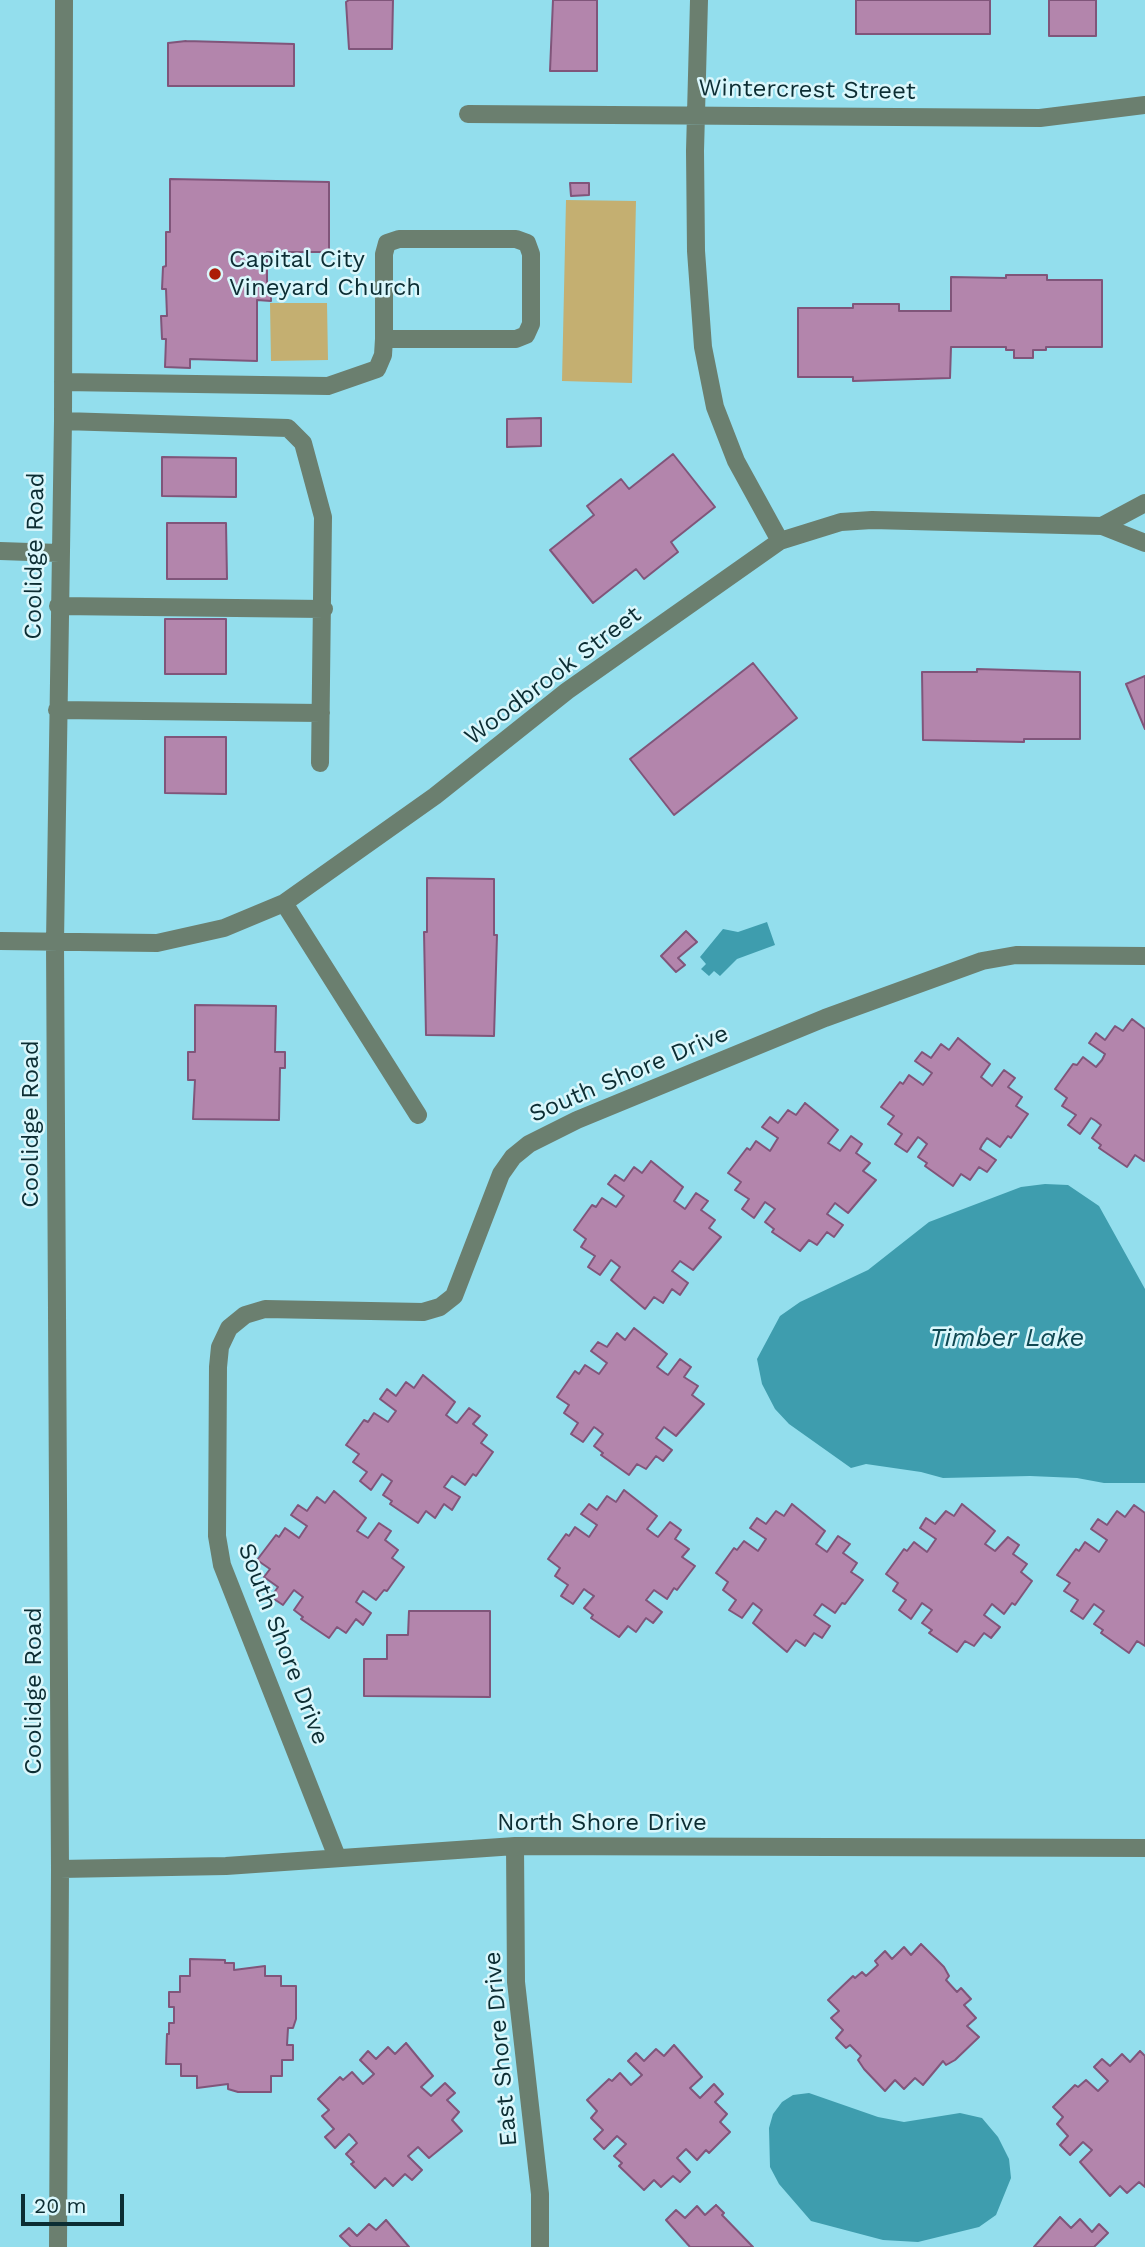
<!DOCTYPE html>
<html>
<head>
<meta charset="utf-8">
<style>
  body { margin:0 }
  #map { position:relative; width:1145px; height:2247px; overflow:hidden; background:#93deed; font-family:"Work Sans",sans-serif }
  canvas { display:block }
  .scale { position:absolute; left:21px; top:2194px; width:103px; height:32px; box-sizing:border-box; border:4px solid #0c2d33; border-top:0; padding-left:9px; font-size:21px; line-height:24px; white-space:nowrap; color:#0c2d33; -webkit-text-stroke:5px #daf7fc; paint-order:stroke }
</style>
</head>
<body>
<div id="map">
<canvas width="1145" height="2247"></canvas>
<div class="scale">20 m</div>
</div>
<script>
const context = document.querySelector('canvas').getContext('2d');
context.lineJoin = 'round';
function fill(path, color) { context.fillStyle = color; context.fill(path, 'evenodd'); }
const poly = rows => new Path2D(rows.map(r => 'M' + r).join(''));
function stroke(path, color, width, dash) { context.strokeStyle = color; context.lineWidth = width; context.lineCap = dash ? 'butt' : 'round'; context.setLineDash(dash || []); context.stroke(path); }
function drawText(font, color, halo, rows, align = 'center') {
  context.font = font + ' "Work Sans",sans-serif'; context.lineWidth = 5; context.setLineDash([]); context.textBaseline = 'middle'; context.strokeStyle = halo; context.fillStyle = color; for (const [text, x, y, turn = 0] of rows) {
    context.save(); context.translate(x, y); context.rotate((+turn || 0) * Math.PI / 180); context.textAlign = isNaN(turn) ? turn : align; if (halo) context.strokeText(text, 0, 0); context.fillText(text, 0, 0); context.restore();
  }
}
const green = poly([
  [566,200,636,201,632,383,562,381],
  [270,303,327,303,328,360,271,361]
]);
const water = poly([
  [767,922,775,945,737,959,720,976,714,971,709,976,701,969,706,964,700,957,723,929,738,932],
  [1045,1184,1068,1185,1099,1206,1145,1289,1145,1483,1104,1483,1077,1478,1030,1476,943,1478,921,1472,866,1464,851,1468,789,1424,775,1409,762,1384,757,1359,780,1316,800,1302,868,1270,929,1222,1021,1187],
  [809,2093,878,2117,904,2122,960,2113,982,2118,998,2137,1009,2159,1011,2178,996,2215,979,2227,918,2242,883,2240,811,2221,779,2184,770,2167,769,2128,773,2114,782,2102,793,2095]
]);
const building = poly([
  [349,0,393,0,392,49,349,49,346,2,349,0],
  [553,0,597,0,597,71,550,71,553,0],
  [856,0,990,0,990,34,856,34,856,0],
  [1049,0,1096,0,1096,36,1049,36,1049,0],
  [186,41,294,44,294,86,168,86,168,43,186,41],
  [170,179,329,182,329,252,267,252,267,287,271,287,271,301,257,300,257,361,190,359,190,368,165,367,166,339,162,339,161,316,167,316,166,289,162,289,163,267,166,266,166,232,170,232,170,179],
  [570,183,589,183,589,195,571,196,570,183],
  [1006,275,1047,275,1047,280,1102,280,1102,347,1046,347,1046,350,1033,350,1033,358,1014,358,1014,350,1006,350,1006,347,951,347,950,378,853,381,853,377,798,377,798,308,853,308,853,304,899,304,899,311,951,311,951,277,1006,278,1006,275],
  [541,418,541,446,507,447,507,419,541,418],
  [673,454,715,507,671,542,678,552,644,579,636,569,593,603,550,550,594,515,587,506,621,479,629,489,673,454],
  [162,457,236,458,236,497,162,496,162,457],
  [167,523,226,523,227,579,167,579,167,523],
  [165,619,226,619,226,674,165,674,165,619],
  [753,663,797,718,674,815,630,759,753,663],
  [977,669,1080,672,1080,739,1024,739,1024,742,923,740,922,672,977,672,977,669],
  [1145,676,1145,729,1126,684,1145,676],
  [165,737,226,737,226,794,165,793,165,737],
  [427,878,494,879,494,935,497,935,494,1036,426,1035,424,932,427,932,427,878],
  [686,931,697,942,678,958,685,965,676,972,661,956,686,931],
  [195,1005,276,1006,275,1052,285,1052,285,1068,280,1068,279,1120,193,1119,195,1080,188,1080,188,1052,195,1052,195,1005],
  [1132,1019,1145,1029,1145,1159,1144,1161,1135,1155,1127,1167,1099,1148,1101,1145,1092,1138,1101,1125,1096,1121,1091,1118,1080,1134,1068,1125,1076,1115,1062,1106,1067,1098,1055,1089,1073,1064,1077,1065,1083,1057,1096,1067,1102,1060,1105,1054,1089,1043,1096,1033,1105,1040,1115,1026,1123,1031,1132,1019],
  [958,1038,990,1064,981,1077,992,1086,1004,1070,1015,1078,1008,1087,1022,1097,1016,1106,1028,1114,1011,1138,1008,1136,1000,1147,987,1138,982,1145,980,1149,996,1160,987,1172,979,1167,970,1180,961,1174,953,1186,925,1166,927,1163,918,1157,927,1144,921,1139,918,1137,907,1152,895,1144,902,1134,888,1124,894,1116,881,1107,900,1082,903,1084,909,1075,923,1085,932,1073,915,1061,922,1052,931,1058,941,1044,949,1050,958,1038],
  [805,1103,838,1130,828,1143,840,1151,851,1136,862,1144,856,1153,870,1163,863,1171,876,1180,848,1213,835,1203,827,1214,843,1225,834,1237,827,1232,817,1245,809,1240,800,1251,772,1232,774,1229,765,1222,775,1209,765,1202,754,1218,742,1209,749,1199,735,1190,741,1182,728,1173,747,1148,750,1150,756,1141,770,1151,778,1138,762,1127,770,1117,778,1123,788,1110,796,1115,805,1103],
  [651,1161,683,1187,674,1201,685,1209,696,1193,708,1201,701,1210,715,1220,709,1228,721,1237,693,1270,680,1261,672,1271,688,1283,680,1295,672,1289,663,1303,654,1297,645,1309,611,1280,620,1267,615,1263,611,1260,600,1275,588,1267,595,1256,581,1247,586,1239,574,1230,592,1205,596,1207,602,1198,616,1207,624,1196,608,1184,615,1175,624,1181,634,1167,642,1173,651,1161],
  [634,1328,667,1354,657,1367,665,1373,668,1375,680,1359,691,1367,684,1377,698,1386,692,1395,704,1404,676,1436,664,1427,656,1438,672,1450,663,1461,656,1456,646,1469,637,1464,629,1475,601,1455,603,1453,594,1446,603,1434,597,1429,594,1427,583,1442,571,1434,578,1423,564,1413,569,1405,557,1397,575,1371,579,1374,585,1365,599,1374,607,1363,591,1351,598,1342,607,1347,617,1333,625,1340,634,1328],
  [423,1375,455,1402,446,1415,455,1422,457,1423,469,1408,480,1416,473,1424,487,1435,481,1443,493,1452,476,1476,473,1474,465,1485,452,1476,444,1487,460,1497,452,1510,444,1504,435,1518,426,1511,418,1523,390,1504,392,1501,383,1495,392,1481,382,1474,371,1490,360,1481,367,1472,353,1462,359,1454,346,1445,364,1420,368,1422,374,1413,388,1422,396,1411,380,1399,387,1389,396,1396,406,1382,414,1388,423,1375],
  [624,1490,657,1516,647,1529,655,1535,658,1537,670,1522,681,1530,675,1539,689,1549,682,1557,695,1566,677,1590,674,1588,667,1599,654,1590,646,1600,662,1612,653,1623,646,1618,636,1632,628,1626,619,1637,591,1618,593,1615,584,1608,594,1596,588,1592,584,1589,573,1604,561,1596,568,1585,555,1576,560,1568,548,1559,566,1534,569,1536,575,1527,589,1537,597,1525,581,1514,589,1504,597,1510,607,1496,616,1502,624,1490],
  [334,1491,366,1518,357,1531,368,1538,379,1523,391,1531,385,1540,398,1550,392,1558,404,1567,387,1591,384,1590,376,1600,363,1591,359,1597,356,1602,371,1613,363,1625,356,1619,346,1633,337,1627,329,1638,301,1619,303,1617,294,1610,303,1597,294,1590,283,1605,271,1597,278,1587,264,1577,270,1569,257,1560,276,1535,279,1537,285,1528,299,1538,307,1526,291,1515,298,1505,307,1511,317,1497,325,1503,334,1491],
  [792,1504,825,1531,816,1544,827,1552,838,1536,850,1544,843,1553,857,1563,851,1572,863,1580,845,1604,842,1603,835,1613,822,1604,814,1615,830,1626,822,1638,814,1633,805,1646,796,1640,787,1652,753,1623,762,1610,753,1603,742,1618,729,1610,736,1600,723,1590,728,1582,716,1573,734,1548,737,1550,744,1541,758,1551,766,1539,750,1528,757,1518,766,1524,776,1511,784,1516,792,1504],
  [962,1504,995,1531,985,1544,995,1551,1008,1537,1019,1545,1013,1554,1027,1564,1021,1572,1032,1581,1015,1605,1012,1603,1004,1614,992,1604,984,1615,1000,1627,991,1638,984,1633,974,1646,965,1641,957,1652,929,1633,932,1630,922,1623,932,1610,922,1603,911,1619,899,1610,906,1600,893,1591,898,1583,886,1574,904,1549,907,1551,914,1542,927,1552,936,1539,920,1528,926,1518,935,1524,946,1511,954,1516,962,1504],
  [1134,1505,1145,1513,1145,1646,1137,1641,1129,1653,1101,1633,1103,1630,1094,1624,1104,1611,1094,1604,1083,1619,1071,1611,1078,1600,1064,1591,1070,1583,1057,1575,1076,1549,1079,1551,1085,1542,1099,1552,1107,1540,1091,1529,1098,1519,1107,1525,1117,1511,1125,1517,1134,1505],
  [409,1611,490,1611,490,1697,364,1696,364,1659,387,1659,387,1635,408,1635,409,1611],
  [921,1944,944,1967,949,1976,946,1980,957,1992,961,1988,971,1999,964,2005,976,2018,967,2026,979,2037,955,2060,946,2065,943,2061,923,2085,915,2078,904,2089,895,2080,885,2091,864,2069,858,2060,861,2056,850,2045,846,2048,836,2038,843,2030,831,2018,839,2011,828,2000,853,1976,855,1978,862,1972,866,1976,878,1965,875,1961,885,1951,892,1959,904,1947,911,1955,921,1944],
  [190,1959,225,1960,225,1963,234,1963,234,1970,265,1966,265,1976,281,1976,281,1986,296,1986,296,2019,293,2028,288,2028,287,2045,293,2045,293,2060,282,2060,282,2076,271,2076,271,2092,238,2092,228,2089,228,2084,197,2088,197,2076,181,2076,181,2064,166,2064,167,2034,169,2034,169,2023,174,2023,174,2007,169,2007,169,1992,180,1992,180,1976,190,1976,190,1959],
  [406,2043,433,2076,421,2087,431,2096,445,2083,455,2093,447,2100,459,2112,452,2120,462,2131,429,2158,418,2147,408,2156,422,2170,412,2180,405,2174,393,2186,385,2178,375,2188,351,2164,354,2162,346,2154,357,2143,353,2138,349,2134,335,2148,325,2137,334,2129,322,2116,329,2110,318,2099,340,2077,343,2080,352,2072,363,2084,374,2074,360,2060,368,2051,376,2059,388,2047,395,2054,406,2043],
  [674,2045,702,2077,690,2088,700,2098,714,2084,723,2094,715,2102,727,2114,720,2122,730,2132,709,2153,706,2150,697,2160,686,2149,677,2158,690,2172,680,2182,673,2176,661,2187,654,2180,644,2190,619,2166,622,2163,614,2156,626,2144,617,2136,604,2149,594,2139,603,2130,591,2118,597,2111,587,2100,609,2079,612,2081,620,2073,631,2085,642,2075,628,2061,636,2053,644,2061,656,2049,664,2056,674,2045],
  [1140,2051,1145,2056,1145,2187,1139,2182,1127,2193,1120,2186,1110,2196,1080,2162,1092,2150,1083,2142,1070,2155,1060,2145,1068,2136,1057,2124,1063,2117,1053,2107,1075,2085,1078,2087,1086,2080,1098,2091,1108,2081,1094,2067,1102,2059,1110,2066,1122,2054,1130,2062,1140,2051],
  [716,2205,724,2213,722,2215,753,2247,690,2247,666,2220,676,2210,685,2218,697,2206,705,2215,716,2205],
  [1060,2217,1071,2228,1080,2219,1092,2232,1099,2224,1108,2233,1094,2247,1034,2247,1060,2217],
  [386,2220,409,2247,351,2247,340,2236,349,2228,357,2236,369,2224,376,2230,386,2220]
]);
const minor = poly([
  [699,0,695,151,696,251,703,347,715,407,736,461,780,541],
  [468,114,1040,118,1145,105],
  [63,382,328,386,377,369,383,355,384,339,516,339,526,335,531,324,531,254,527,243,516,239,399,239,387,243,384,254,384,339],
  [63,421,288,428,303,443,323,517,320,763],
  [1102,526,1145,503],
  [0,551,59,553],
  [58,606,324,609],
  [57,710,321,713],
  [284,903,418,1115],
  [0,941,157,943,224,928,284,903,435,796,567,691,780,541,841,522,872,520,1102,526,1145,543],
  [515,1846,516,1982,540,2194,540,2247],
  [337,1857,222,1565,217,1536,218,1367,220,1347,229,1328,245,1315,265,1309,423,1312,440,1307,454,1296,501,1174,513,1157,529,1144,577,1120,825,1018,982,961,1016,955,1145,956],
  [60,1869,226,1866,515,1846,1145,1848],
  [58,2247,60,1869,55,942,63,421,64,0]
]);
const markers = [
  [215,274,7,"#ac1e08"]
];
const streetNames = [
  ["Wintercrest Street",807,90,1],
  ["Coolidge Road",35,556,-89],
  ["Woodbrook Street",553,676,-37],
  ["South Shore Drive",629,1074,-23],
  ["Coolidge Road",31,1124,-90],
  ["South Shore Drive",283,1644,69],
  ["Coolidge Road",34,1691,-90],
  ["North Shore Drive",602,1823],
  ["East Shore Drive",501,2049,-95]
];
const poiNames = [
  ["Capital City",229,260],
  ["Vineyard Church",229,288]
];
const waterNames = [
  ["Timber Lake",1007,1338]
];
fill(green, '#c4af71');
fill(water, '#3e9dae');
fill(building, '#b385ac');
stroke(building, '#80557a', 2);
stroke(minor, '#6b7f6f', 18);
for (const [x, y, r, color] of markers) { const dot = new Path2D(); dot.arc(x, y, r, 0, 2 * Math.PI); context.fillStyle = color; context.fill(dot); stroke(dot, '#daf7fc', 2.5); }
drawText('24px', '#0c2d33', '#daf7fc', streetNames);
drawText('24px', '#0c2d33', '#daf7fc', poiNames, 'left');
drawText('italic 26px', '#104852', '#daf7fc', waterNames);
</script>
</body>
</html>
